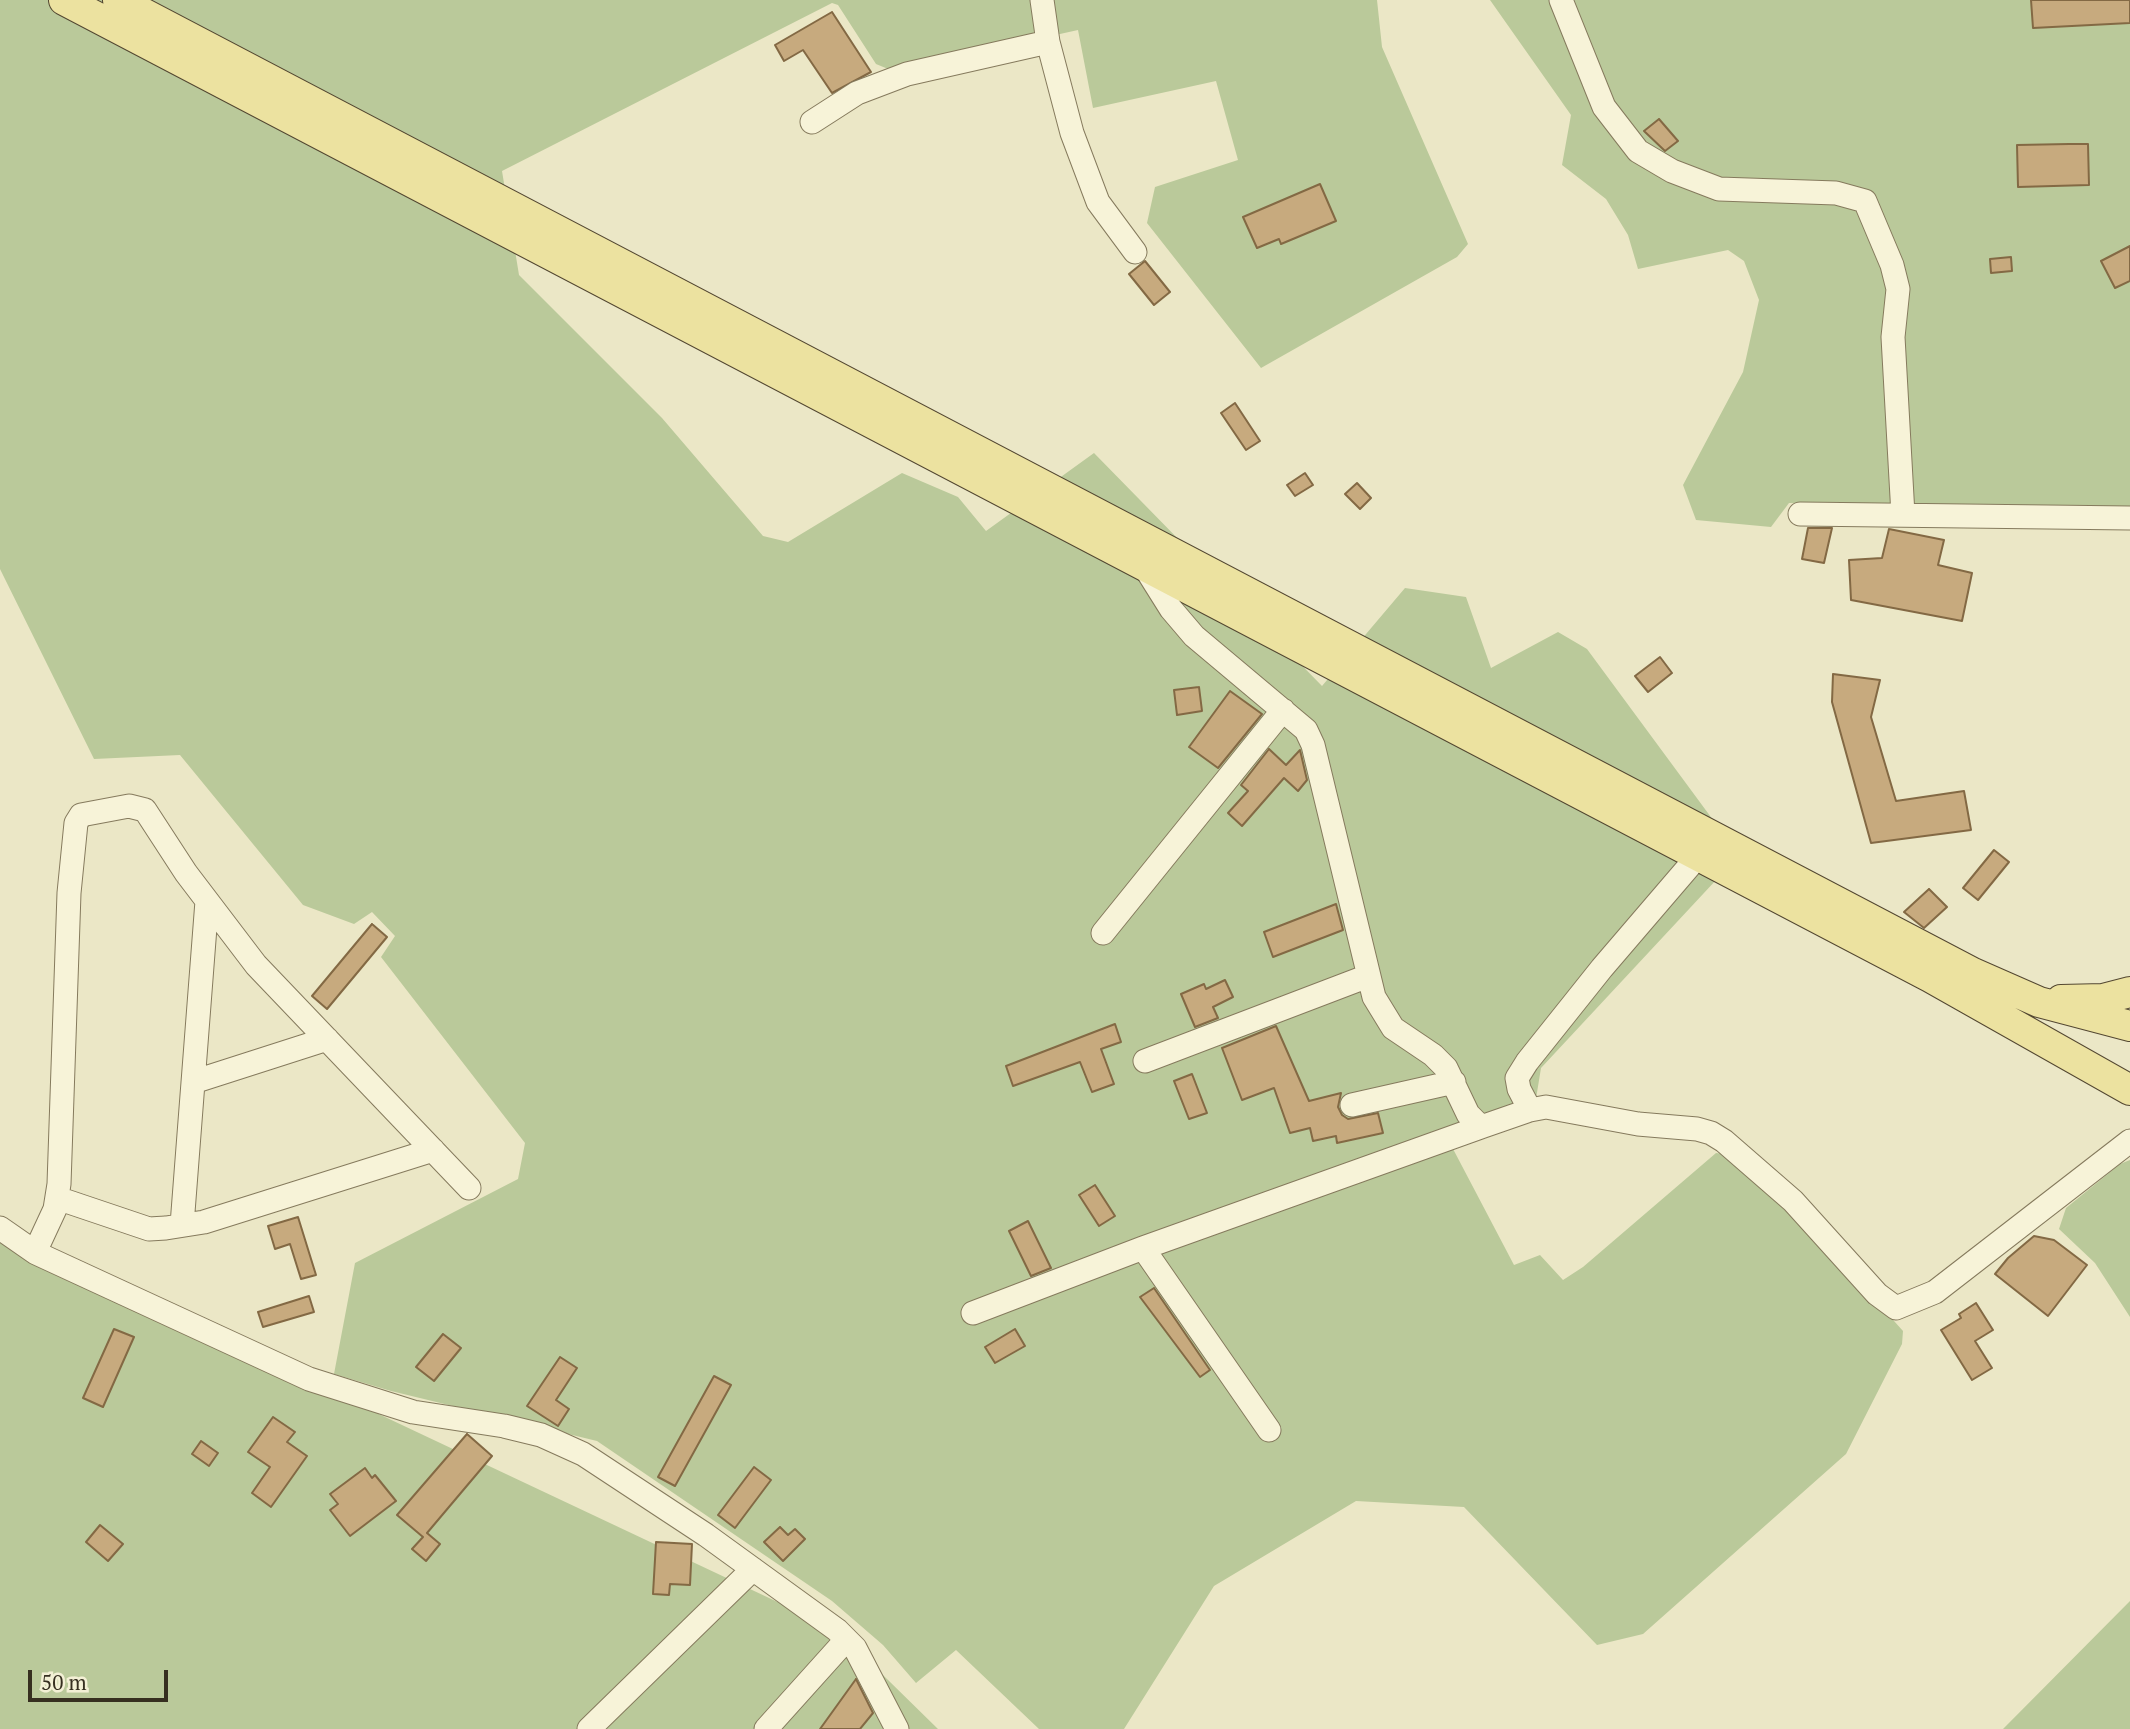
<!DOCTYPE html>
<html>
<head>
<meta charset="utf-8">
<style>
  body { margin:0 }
  #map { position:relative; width:2130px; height:1729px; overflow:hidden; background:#ebe7c6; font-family:"PT Serif",serif }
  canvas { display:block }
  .scale { position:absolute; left:28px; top:1670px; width:140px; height:32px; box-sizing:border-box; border:4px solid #362f20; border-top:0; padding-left:9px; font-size:21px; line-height:24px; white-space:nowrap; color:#362f20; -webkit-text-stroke:5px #f3f0d5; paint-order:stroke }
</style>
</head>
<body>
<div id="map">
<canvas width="2130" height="1729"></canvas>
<div class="scale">50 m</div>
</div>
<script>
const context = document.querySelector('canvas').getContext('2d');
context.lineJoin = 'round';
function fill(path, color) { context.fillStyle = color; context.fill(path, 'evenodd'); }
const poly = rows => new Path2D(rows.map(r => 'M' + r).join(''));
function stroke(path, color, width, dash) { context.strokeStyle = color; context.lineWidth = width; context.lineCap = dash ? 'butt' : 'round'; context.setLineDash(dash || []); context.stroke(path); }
const green = poly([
  [0,0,1377,0,1382,47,1468,244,1457,257,1261,368,1147,223,1155,187,1238,160,1216,81,1093,108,1078,30,893,71,876,64,838,5,832,3,502,171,519,275,662,418,763,536,788,542,902,473,958,497,986,531,1094,453,1322,686,1405,588,1466,597,1491,668,1558,632,1587,649,1716,824,1717,879,1541,1068,1533,1117,1452,1147,1514,1265,1540,1255,1563,1280,1583,1267,1716,1153,1731,1155,1817,1235,1903,1331,1902,1344,1846,1454,1643,1634,1597,1645,1464,1507,1356,1501,1214,1586,1124,1729,1039,1729,956,1650,916,1683,883,1645,832,1601,597,1441,391,1391,334,1374,355,1263,518,1179,525,1143,381,957,395,936,372,912,354,924,303,905,180,755,94,759,0,569],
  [1490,0,2130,0,2130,510,1789,503,1771,527,1696,520,1683,485,1743,372,1759,300,1744,261,1728,250,1638,269,1628,235,1606,199,1562,165,1571,115],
  [2130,1160,2130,1317,2095,1263,2059,1229,2066,1208,2120,1164],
  [0,1220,37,1253,837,1630,938,1729,0,1729],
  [2130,1601,2130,1729,2003,1729]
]);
const building = poly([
  [2031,0,2130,0,2130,23,2033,28,2031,0],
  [832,12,871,72,832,93,803,50,784,61,775,45,832,12],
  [1659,119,1678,141,1665,151,1644,131,1659,119],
  [2069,144,2088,144,2089,185,2018,187,2017,145,2069,144],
  [1320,184,1336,221,1281,244,1279,239,1257,248,1243,217,1320,184],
  [2130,246,2130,281,2115,288,2101,261,2130,246],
  [2011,257,2012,271,1991,273,1990,259,2011,257],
  [1145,261,1170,292,1154,305,1129,274,1145,261],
  [1235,403,1260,441,1246,450,1221,413,1235,403],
  [1305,473,1313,485,1295,496,1287,485,1305,473],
  [1357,483,1371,498,1360,509,1345,494,1357,483],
  [1808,528,1832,528,1824,563,1802,559,1808,528],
  [1889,529,1944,540,1938,565,1972,573,1962,621,1851,600,1849,560,1882,558,1889,529],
  [1660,657,1672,673,1648,692,1635,676,1660,657],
  [1833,674,1880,680,1871,717,1896,801,1964,791,1971,830,1871,843,1832,702,1833,674],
  [1199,687,1202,711,1177,715,1174,690,1199,687],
  [1230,691,1262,714,1218,768,1189,747,1230,691],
  [1269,749,1286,765,1300,750,1307,780,1298,791,1284,778,1242,826,1228,813,1248,791,1241,785,1269,749],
  [1994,850,2009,862,1978,900,1963,888,1994,850],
  [1929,889,1947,907,1924,928,1904,912,1929,889],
  [1336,904,1343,930,1273,957,1264,932,1336,904],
  [372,924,387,937,327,1009,312,996,372,924],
  [1225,980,1233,997,1213,1007,1218,1018,1195,1027,1181,994,1204,984,1206,989,1225,980],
  [1115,1024,1121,1042,1101,1049,1114,1084,1092,1092,1080,1062,1013,1086,1006,1066,1115,1024],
  [1276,1026,1309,1101,1341,1093,1338,1107,1342,1115,1348,1119,1378,1113,1383,1133,1337,1143,1336,1136,1313,1141,1310,1128,1290,1133,1274,1088,1242,1100,1222,1048,1276,1026],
  [1192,1074,1207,1113,1189,1119,1174,1081,1192,1074],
  [1095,1185,1115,1216,1099,1226,1079,1195,1095,1185],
  [298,1217,316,1275,301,1279,290,1244,275,1249,268,1226,298,1217],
  [1028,1221,1051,1268,1031,1276,1009,1231,1028,1221],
  [2034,1236,2054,1240,2087,1265,2048,1316,1995,1274,2008,1258,2034,1236],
  [1154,1288,1210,1370,1200,1377,1140,1297,1154,1288],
  [309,1296,314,1312,263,1327,258,1312,309,1296],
  [1976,1303,1993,1330,1975,1341,1992,1368,1972,1380,1941,1330,1961,1318,1959,1314,1976,1303],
  [114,1329,134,1337,103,1407,83,1398,114,1329],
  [1015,1329,1025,1346,995,1363,985,1347,1015,1329],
  [443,1334,461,1348,434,1381,416,1367,443,1334],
  [560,1357,577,1368,556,1400,569,1409,558,1426,527,1406,560,1357],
  [714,1376,731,1385,675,1486,658,1477,714,1376],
  [273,1417,295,1432,287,1442,307,1456,271,1507,252,1493,270,1467,248,1452,273,1417],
  [467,1434,492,1456,427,1533,440,1544,426,1561,412,1549,423,1537,397,1515,467,1434],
  [201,1441,218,1453,209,1466,192,1454,201,1441],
  [754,1467,771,1480,735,1528,718,1515,754,1467],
  [365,1468,372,1478,375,1475,396,1501,350,1536,330,1510,338,1504,330,1494,365,1468],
  [100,1525,123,1544,108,1561,86,1542,100,1525],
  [780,1527,788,1535,795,1529,805,1539,783,1561,764,1542,780,1527],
  [656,1542,692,1544,690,1585,670,1584,669,1595,653,1594,656,1542],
  [856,1679,873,1713,860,1729,820,1729,856,1679]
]);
const minor = poly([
  [1042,0,1048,42,1072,133,1098,202,1135,252],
  [1561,0,1604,107,1638,151,1672,171,1719,189,1836,193,1865,201,1892,265,1898,289,1893,337,1903,515],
  [812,122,857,93,907,74,1048,42],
  [1800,514,2130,518],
  [1144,566,1171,609,1194,636,1306,730,1313,745,1374,997,1393,1028,1433,1055,1446,1068,1468,1114,1481,1127,1530,1110,1546,1107,1638,1124,1697,1129,1711,1133,1724,1141,1793,1201,1877,1294,1896,1308,1935,1292,2130,1141],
  [1103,933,1283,710],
  [1145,1061,1368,976],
  [193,1082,327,1039],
  [1352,1105,1454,1082],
  [1530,1110,1519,1089,1517,1078,1527,1062,1602,968,1698,856],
  [57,1198,149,1229,166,1228,204,1222,433,1150],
  [182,1225,207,901],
  [0,1228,36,1253,309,1379,413,1412,504,1426,541,1435,583,1454,706,1535,837,1630,855,1648,897,1729],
  [1143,1248,1269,1430],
  [35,1252,55,1209,59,1184,69,893,76,823,81,815,129,806,145,810,186,873,256,965,469,1188],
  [973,1313,1143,1248,1481,1127],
  [589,1729,753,1569],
  [766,1729,846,1640]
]);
const major = poly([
  [64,0,1930,977,2130,1090],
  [118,0,1973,973,2039,1002,2130,1026],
  [2061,1000,2103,999,2130,992]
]);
fill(green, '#bac99a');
fill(building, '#c7aa7e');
stroke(building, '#836944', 2);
stroke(minor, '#857a5d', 25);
stroke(major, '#534731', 32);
stroke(minor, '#f7f3d8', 23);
stroke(major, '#ece2a0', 30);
</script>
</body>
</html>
